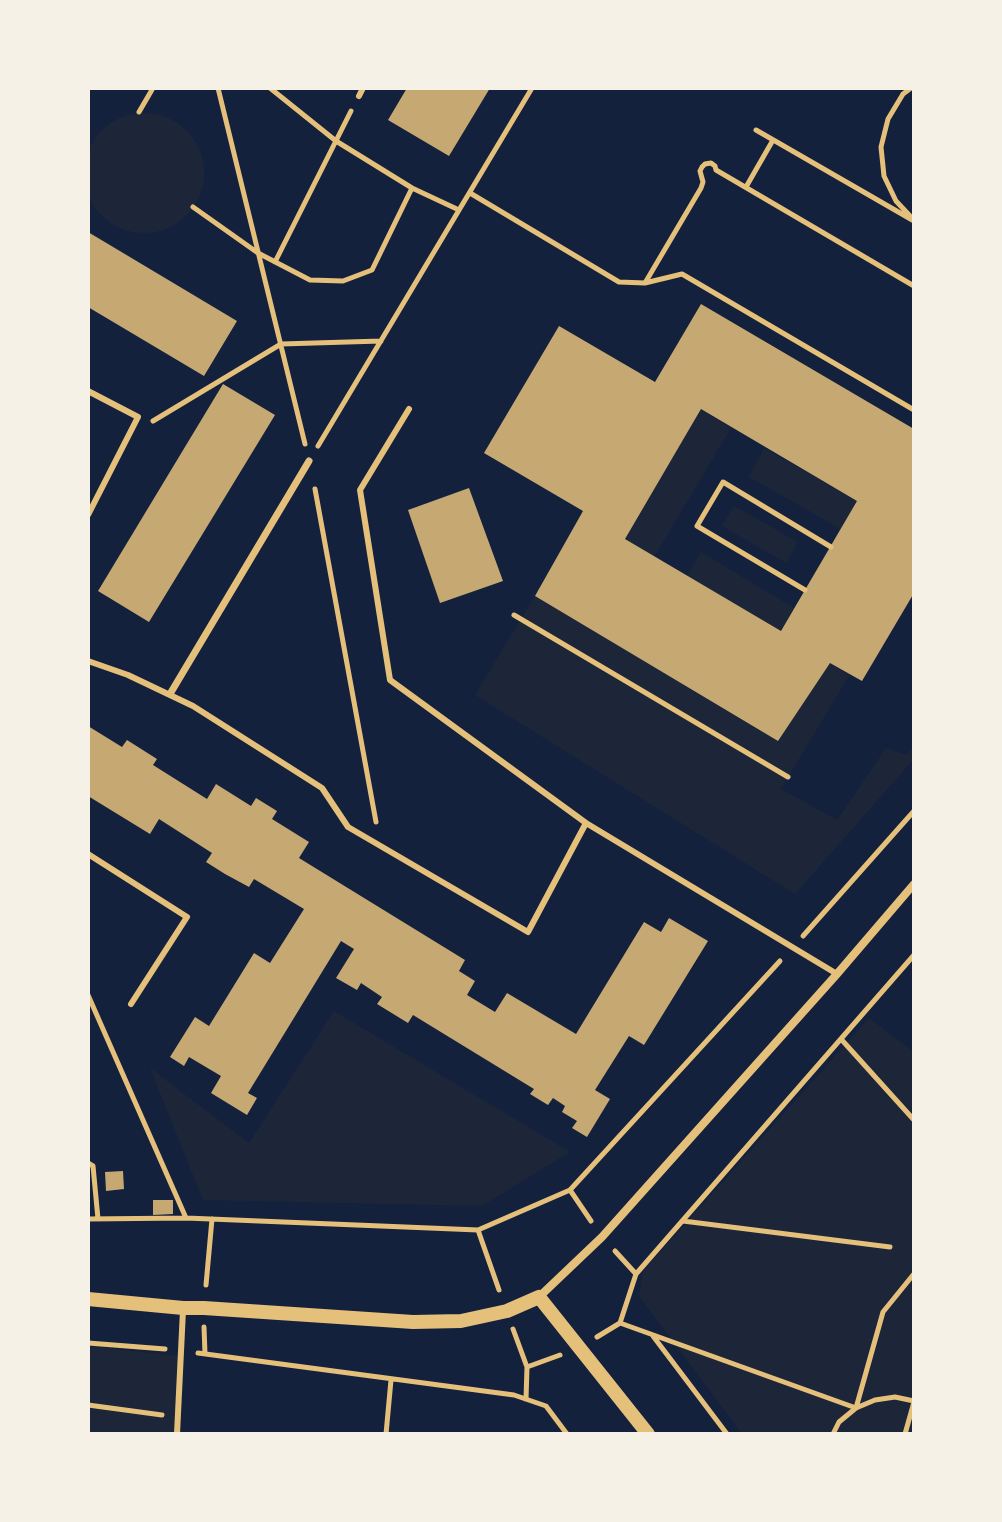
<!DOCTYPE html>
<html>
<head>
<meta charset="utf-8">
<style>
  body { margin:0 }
  #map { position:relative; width:1002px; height:1522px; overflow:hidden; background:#14213d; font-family:Rubik,sans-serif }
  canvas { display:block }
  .frame { position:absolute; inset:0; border:90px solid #f6f1e7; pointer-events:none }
</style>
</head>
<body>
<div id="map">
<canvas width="1002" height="1522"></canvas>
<div class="frame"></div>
</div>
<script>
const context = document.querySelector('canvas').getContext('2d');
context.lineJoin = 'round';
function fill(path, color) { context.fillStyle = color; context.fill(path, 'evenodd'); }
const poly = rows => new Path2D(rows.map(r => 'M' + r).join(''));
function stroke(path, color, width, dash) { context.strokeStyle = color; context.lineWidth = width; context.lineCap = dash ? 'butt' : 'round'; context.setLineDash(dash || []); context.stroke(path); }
const green = poly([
  '84 173a60 60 0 1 1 120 0a60 60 0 1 1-120 0Z',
  [701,409,731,428,654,557,625,539],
  [764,448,857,501,841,529,749,477],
  [734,506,798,542,786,563,722,526],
  [701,552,794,608,781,631,687,576],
  [535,596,778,741,830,663,850,674,781,789,837,820,886,748,906,755,914,746,914,759,795,894,475,695],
  [334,1011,570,1152,482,1206,203,1200,150,1068,249,1143],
  [869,1018,914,1052,914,1434,742,1434,639,1296,643,1271],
  [88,1346,179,1356,177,1434,88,1434]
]);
const building = poly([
  [407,88,490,88,449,156,388,120],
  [88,232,237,321,204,376,88,307],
  [701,304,914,429,914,593,862,681,830,663,778,741,535,596,583,511,484,453,559,326,655,382],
  [701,409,857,501,781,631,625,539],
  [223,384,275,415,149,622,98,591],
  [469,488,503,581,440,603,408,510],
  [88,726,122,747,127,740,157,759,153,765,207,799,216,784,251,806,256,798,277,811,272,819,309,842,299,858,465,960,459,971,475,981,467,995,495,1012,507,993,576,1034,644,922,661,932,669,918,708,941,644,1045,629,1036,595,1090,610,1099,587,1137,572,1128,577,1121,562,1112,565,1106,553,1098,548,1105,530,1094,534,1089,413,1015,408,1023,377,1004,382,997,361,983,357,990,336,978,354,949,341,941,248,1093,257,1098,247,1115,211,1093,221,1076,189,1057,184,1066,170,1057,195,1017,209,1026,254,953,270,963,304,909,254,879,249,887,225,874,206,862,212,853,159,819,150,834,88,796],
  [123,1171,124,1189,106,1191,105,1172],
  [153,1200,173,1200,173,1214,153,1215]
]);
const path = poly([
  [218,88,305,444],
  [270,88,336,141,412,188,459,210],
  [911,88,903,94,888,119,881,147,884,176,896,201,911,217],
  [139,112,153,88],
  [756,130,914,221],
  [746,187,773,140],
  [470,193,619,282,645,283,682,274,914,410],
  [193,207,258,253,310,280,343,281,372,270,412,188],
  [275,262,351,111],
  [645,283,701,188,703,182,700,171,702,167,705,164,711,163,715,166,716,170,914,286],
  [153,421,281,344,381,341],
  [318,446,532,88],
  [315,489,376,822],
  [805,590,697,526,723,482,831,547],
  [514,615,788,777],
  [803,936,914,811],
  [88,995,186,1218,88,1219],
  [841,1039,914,1120],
  [88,1163,93,1166,98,1219],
  [570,1190,780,961],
  [186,1218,478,1230,570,1190,591,1221],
  [683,1221,890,1247],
  [478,1230,499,1290],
  [615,1251,636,1274],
  [913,1275,883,1312,856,1408,620,1323,636,1274,914,955],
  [206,1285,212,1219],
  [204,1327,205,1354],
  [513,1329,527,1367,526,1399],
  [653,1336,727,1434],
  [597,1337,620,1323],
  [88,1343,165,1349],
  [198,1353,514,1395,546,1406,567,1434],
  [527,1367,560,1355],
  [88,1405,162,1415],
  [386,1434,391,1380],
  [833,1434,839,1422,856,1408,875,1400,895,1397,914,1401],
  [905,1434,914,1402]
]);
const service = poly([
  [359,96,363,88],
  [88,391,138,417,88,515],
  [409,409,360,490,390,680,586,823,837,974],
  [88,661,128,675,193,706,322,788,348,827,528,932,586,823],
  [88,854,187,917,131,1004],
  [177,1434,183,1310]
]);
const pedestrian = poly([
  [170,694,309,461]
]);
const minor = poly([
  [539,1297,602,1237,837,974,914,884]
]);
const tertiary = poly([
  [88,1299,183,1308,204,1308,413,1322,461,1321,507,1311,539,1297,648,1434]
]);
fill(green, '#1d2539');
fill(building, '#c6a872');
stroke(path, '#e5c07b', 5);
stroke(service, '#e5c07b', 6);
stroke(pedestrian, '#e5c07b', 7);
stroke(minor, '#e5c07b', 8);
stroke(tertiary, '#e5c07b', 14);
</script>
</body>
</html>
